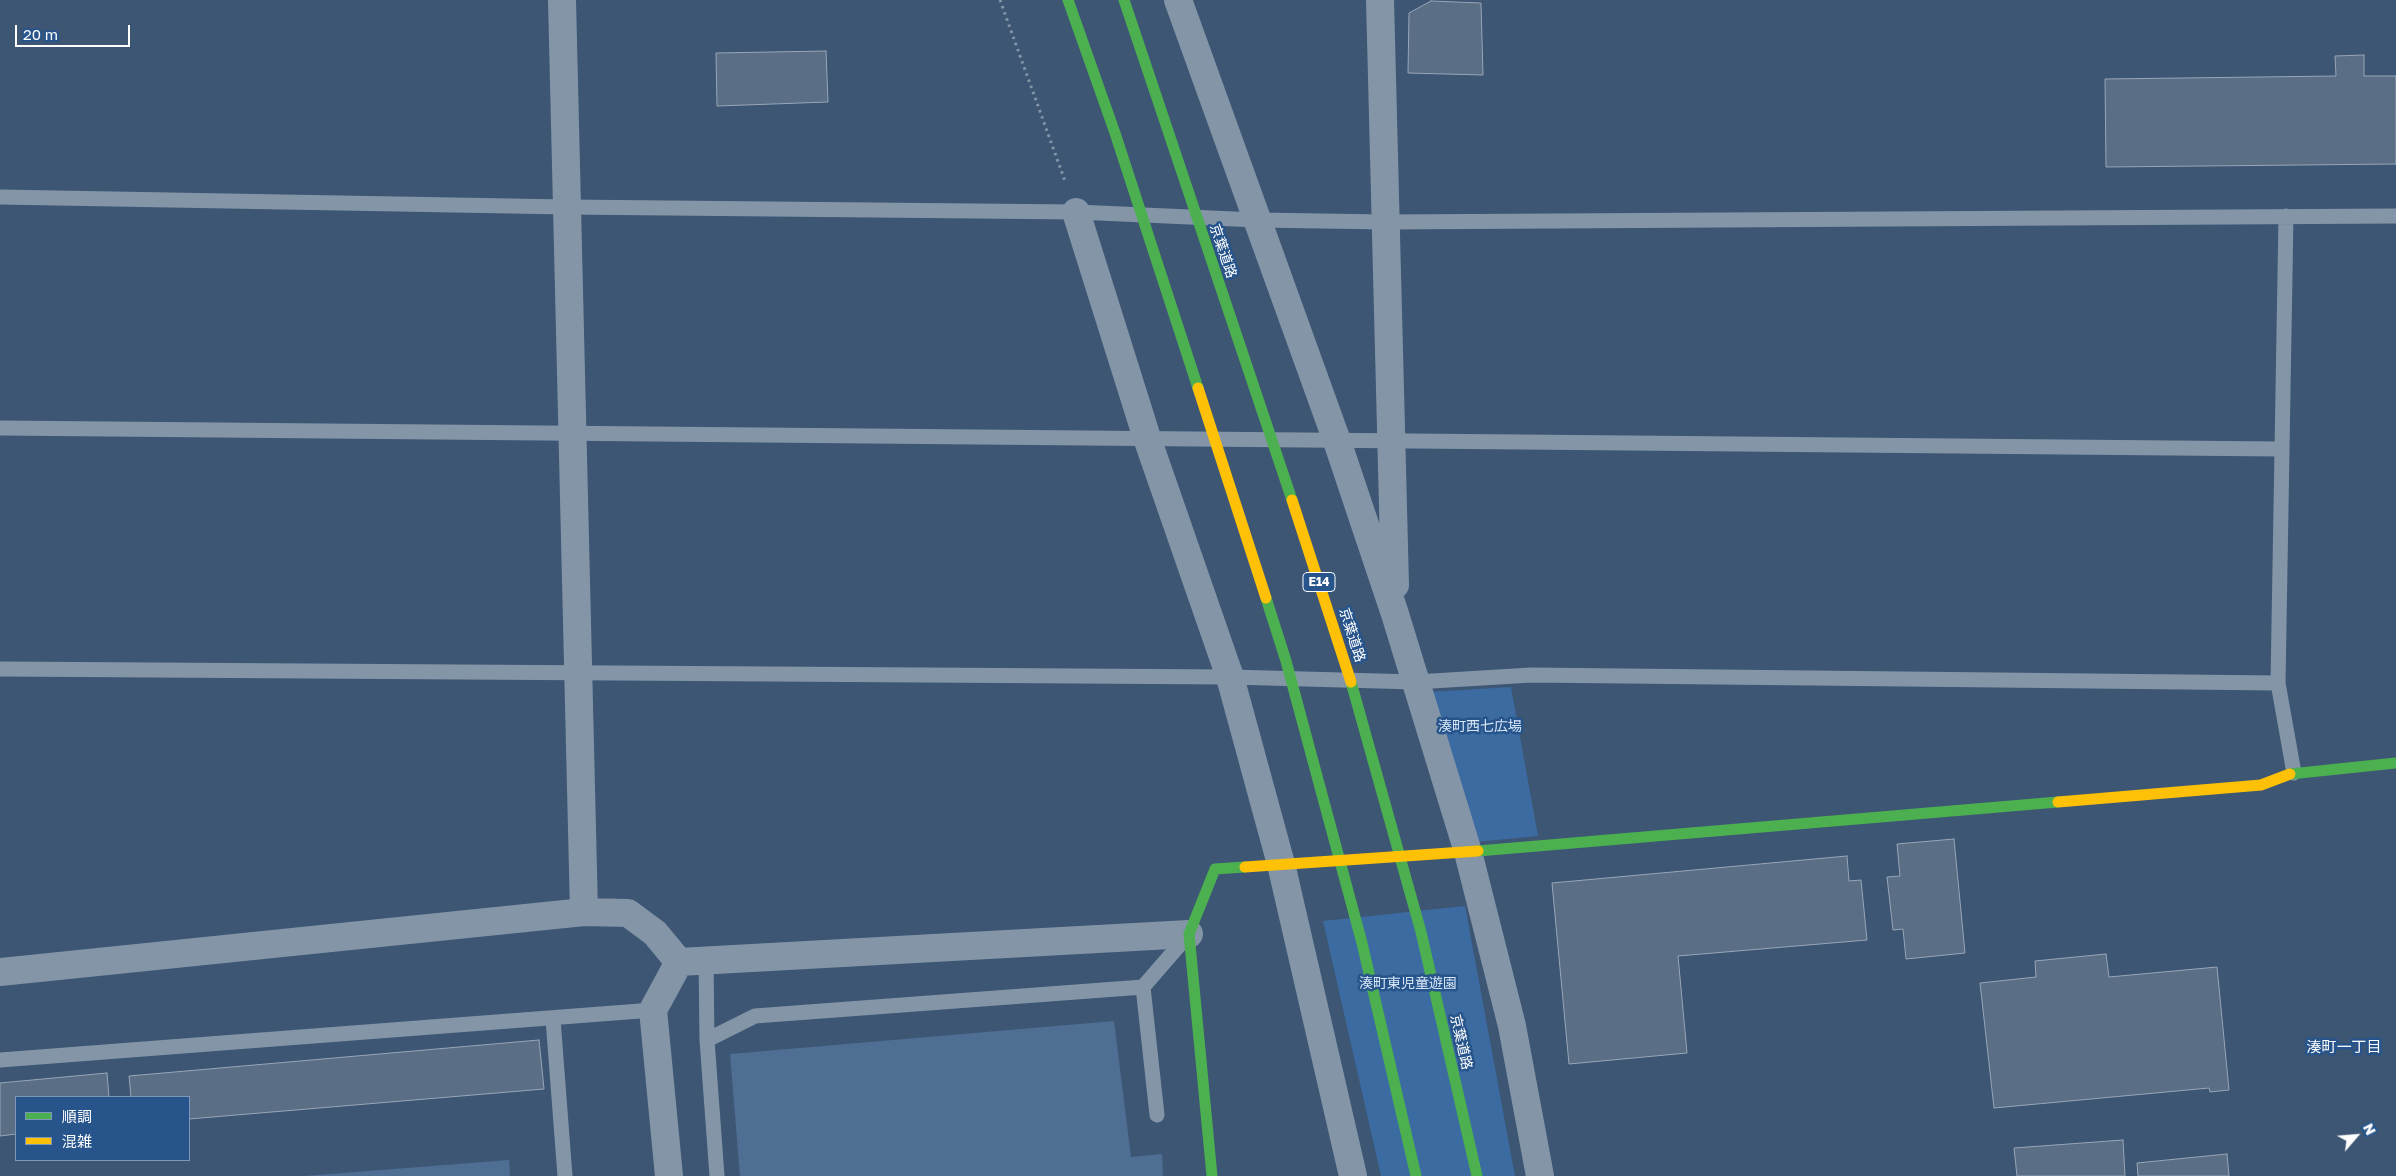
<!DOCTYPE html>
<html>
<head>
<meta charset="utf-8">
<style>
  body { margin:0 }
  #map { position:relative; width:2396px; height:1176px; overflow:hidden; background:#3d5674; font-family:"Golos Text","Noto Sans JP",sans-serif }
  canvas { display:block }
  .legend { position:absolute; left:15px; top:1096px; width:175px; height:65px; box-sizing:border-box; background:#26548b; border:1px solid #7d98b9; margin:0; padding:6px 9px; list-style:none; font-size:15px; color:#fff }
  .legend li { display:flex; align-items:center; gap:10px; height:25px }
  .legend b { width:25px; border:1px solid #7d98b9 }
  .north { position:absolute; left:2331px; top:1111px; width:50px; height:50px; -webkit-text-stroke:4px #26548b; paint-order:stroke; rotate:63deg; font-size:14px; font-weight:700; line-height:20px; text-align:center; color:#fff }
  .north::after { content:''; display:block; margin:auto; width:18px; height:22px; background:#fff; clip-path:polygon(50% 0,100% 100%,50% 72%,0 100%) }
  .scale { position:absolute; left:15px; top:25px; width:115px; height:22px; box-sizing:border-box; border:2px solid #fff; border-top:0; padding-left:6px; font-size:15px; line-height:18px; white-space:nowrap; color:#fff; -webkit-text-stroke:4px #26548b; paint-order:stroke }
</style>
</head>
<body>
<div id="map">
<canvas width="2396" height="1176"></canvas>
<ul class="legend">
<li><b style="height:6px;background:#4caf50"></b>順調</li>
<li><b style="height:6px;background:#ffc107"></b>混雑</li>
</ul>
<div class="north">N</div>
<div class="scale">20 m</div>
</div>
<script>
const context = document.querySelector('canvas').getContext('2d');
context.lineJoin = 'round';
function fill(path, color) { context.fillStyle = color; context.fill(path, 'evenodd'); }
const poly = rows => new Path2D(rows.map(r => 'M' + r).join(''));
function stroke(path, color, width, dash) { context.strokeStyle = color; context.lineWidth = width; context.lineCap = dash ? 'butt' : 'round'; context.setLineDash(dash || []); context.stroke(path); }
function drawText(font, color, halo, rows, align = 'center') {
  context.font = font + ' "Golos Text","Noto Sans JP",sans-serif'; context.lineWidth = 5; context.setLineDash([]); context.textBaseline = 'middle'; context.strokeStyle = halo; context.fillStyle = color; for (const [text, x, y, turn = 0] of rows) {
    context.save(); context.translate(x, y); context.rotate((+turn || 0) * Math.PI / 180); context.textAlign = isNaN(turn) ? turn : align; if (halo) context.strokeText(text, 0, 0); context.fillText(text, 0, 0); context.restore();
  }
}
const green = poly([
  [1511,687,1538,836,1476,842,1429,692],
  [1465,906,1515,1176,1381,1176,1323,921]
]);
const water = poly([
  [1114,1021,1131,1157,1162,1154,1163,1176,740,1176,730,1054],
  [509,1160,510,1176,304,1176]
]);
const building = poly([
  [1431,1,1481,3,1483,75,1408,73,1409,13,1431,1],
  [826,51,828,102,717,106,716,53,826,51],
  [2364,55,2364,76,2396,76,2396,164,2106,167,2105,79,2336,76,2335,56,2364,55],
  [1954,839,1965,953,1906,959,1903,929,1893,930,1887,877,1900,876,1897,844,1954,839],
  [1847,856,1849,881,1861,880,1867,940,1678,956,1687,1053,1569,1064,1552,883,1847,856],
  [2106,954,2109,977,2217,967,2229,1090,2210,1092,2209,1088,1994,1108,1980,983,2036,977,2035,961,2106,954],
  [539,1040,544,1089,189,1119,189,1097,131,1097,129,1076,539,1040],
  [107,1073,109,1097,16,1097,16,1134,0,1136,0,1083,107,1073],
  [2123,1140,2125,1176,2017,1176,2014,1148,2123,1140],
  [2227,1154,2229,1176,2138,1176,2137,1163,2227,1154]
]);
const path = poly([
  [1000,0,1065,181]
]);
const lane = poly([
  [0,197,567,207,1076,212,1257,220,1386,222,2396,216],
  [2286,216,2278,683,2294,773],
  [0,428,2281,449],
  [0,669,1230,677,1416,682,1531,675,2278,683],
  [706,961,707,1040],
  [1143,987,1189,934],
  [553,1019,565,1176],
  [0,1060,653,1010],
  [717,1176,707,1040,755,1016,1143,987,1157,1115]
]);
const street = poly([
  [562,0,584,912],
  [1178,0,1337,441,1395,614,1468,852,1512,1026,1540,1176],
  [1380,0,1395,585],
  [1076,212,1147,438,1230,677,1281,864,1353,1176],
  [0,972,584,912,628,913,655,933,679,962,1189,934],
  [669,1176,653,1010,679,962]
]);
const fast = poly([
  [1068,0,1115,133,1198,388],
  [1124,0,1292,500],
  [1266,598,1286,661,1362,943,1416,1176],
  [1351,682,1421,932,1477,1176],
  [2290,774,2396,763],
  [1478,851,2058,802],
  [1212,1176,1189,934,1215,869,1245,867]
]);
const slow = poly([
  [1198,388,1266,598],
  [1292,500,1351,682],
  [2058,802,2261,785,2290,774],
  [1245,867,1478,851]
]);
const shields = [
  [1319,582,32]
];
const shieldNames = [
  ["E14",1319,582]
];
const streetNames = [
  ["京葉道路",1223,251,71],
  ["京葉道路",1352,635,72],
  ["京葉道路",1461,1042,77]
];
const parkNames = [
  ["湊町西七広場",1480,727],
  ["湊町東児童遊園",1408,984]
];
const neighbourhoodNames = [
  ["湊町一丁目",2344,1047]
];
fill(green, '#3b6ba0');
fill(water, '#4f6e94');
fill(building, '#5a6e86');
stroke(building, '#98a6b7', 1);
stroke(path, '#8495a8', 3, [2.5, 4]);
stroke(lane, '#8495a8', 15);
stroke(street, '#8495a8', 28);
stroke(fast, '#4caf50', 11);
stroke(slow, '#ffc107', 11);
for (const [x, y, w] of shields) { const box = new Path2D(); box.roundRect(x - w / 2, y - 9.5, w, 19, 4); context.fillStyle = '#26548b'; context.fill(box); stroke(box, '#fff', 1); }
drawText('bold 12px', '#fff', null, shieldNames);
drawText('14px', '#fff', '#26548b', streetNames);
drawText('14px', '#d8e7f8', '#26548b', parkNames);
drawText('15px', '#fff', '#26548b', neighbourhoodNames);
</script>
</body>
</html>
